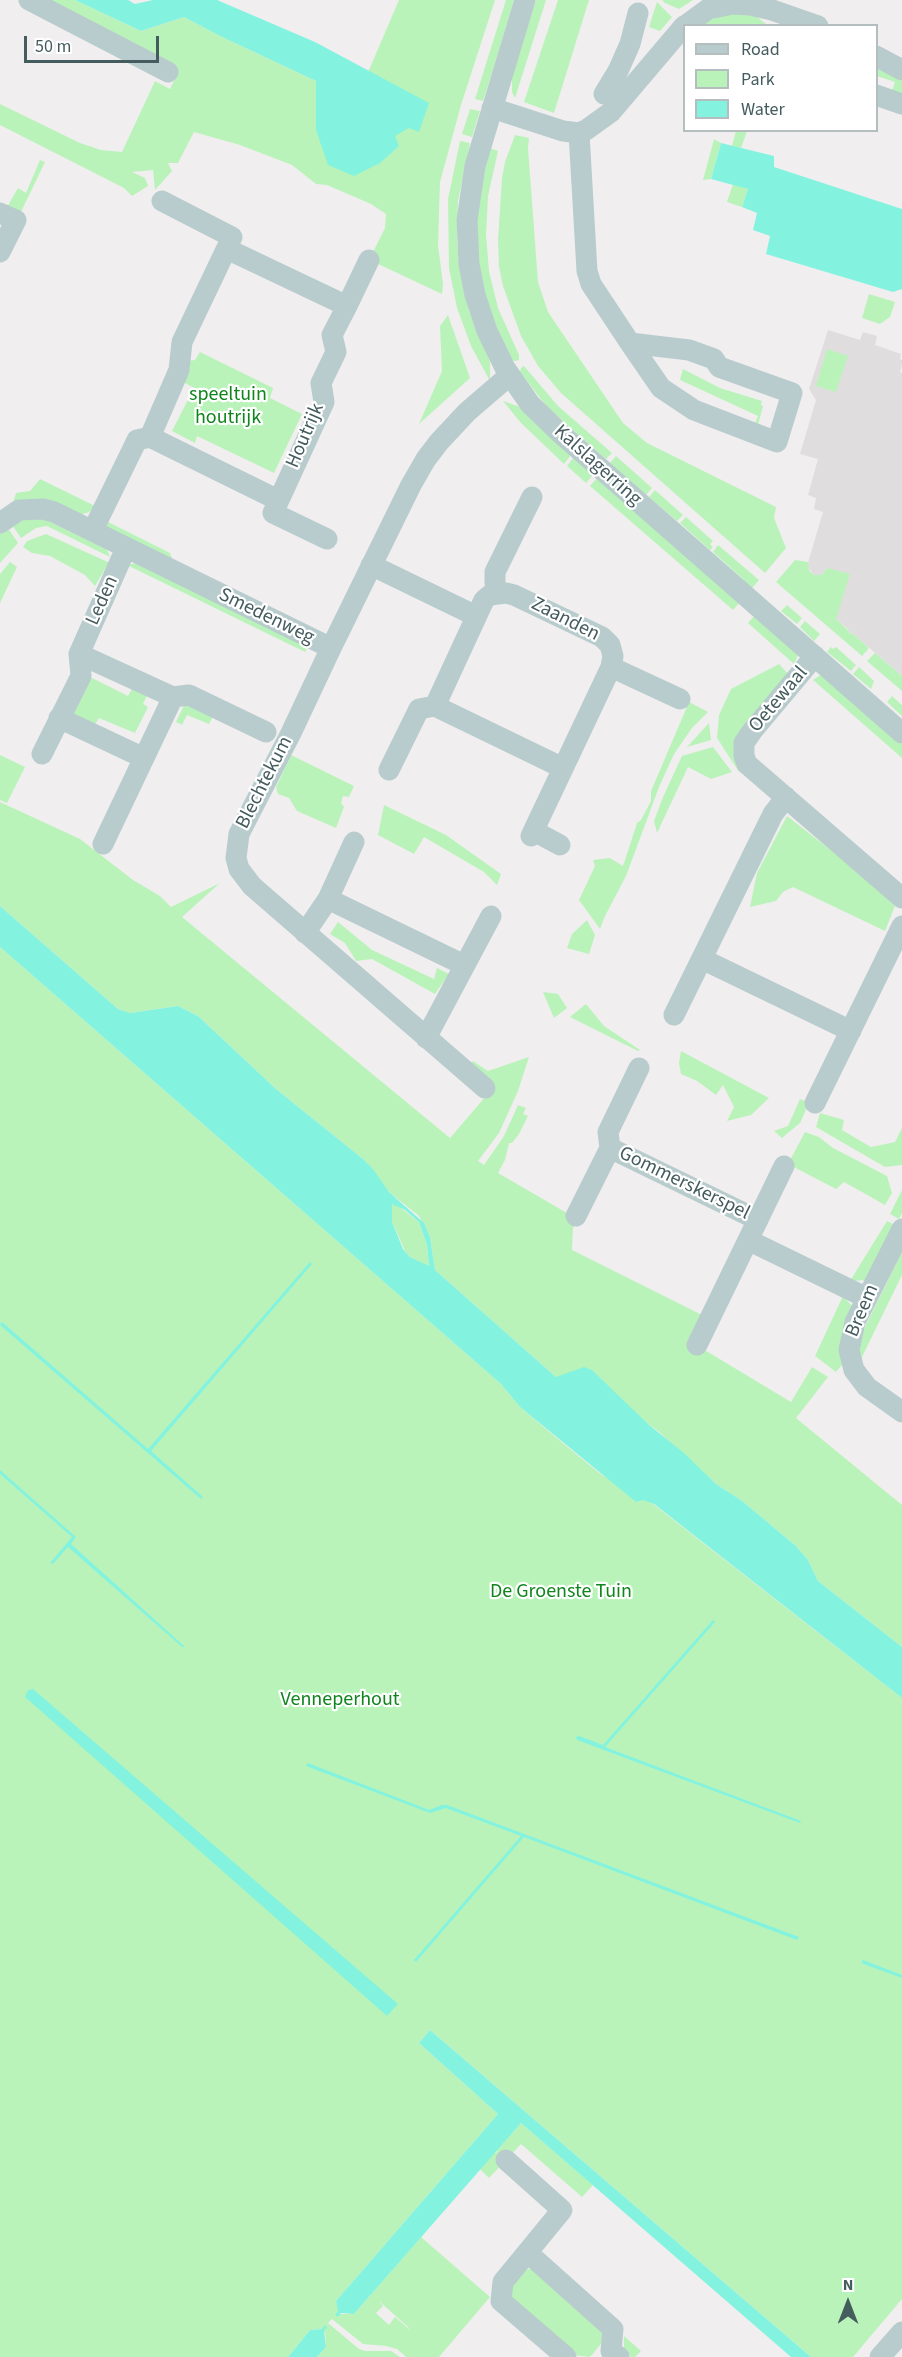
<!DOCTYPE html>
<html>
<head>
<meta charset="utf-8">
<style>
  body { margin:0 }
  #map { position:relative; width:902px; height:2357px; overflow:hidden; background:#f1eef0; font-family:"Source Sans 3",sans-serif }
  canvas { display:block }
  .legend { position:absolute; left:683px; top:24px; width:195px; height:108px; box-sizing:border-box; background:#fff; border:2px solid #b5bebf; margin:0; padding:8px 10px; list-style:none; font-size:18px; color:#455c5e }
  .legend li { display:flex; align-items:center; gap:12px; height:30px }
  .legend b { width:30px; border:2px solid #b5bebf }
  .north { position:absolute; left:818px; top:2273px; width:60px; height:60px; -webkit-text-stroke:4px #fff; paint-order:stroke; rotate:0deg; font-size:16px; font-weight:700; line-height:24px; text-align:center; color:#455c5e }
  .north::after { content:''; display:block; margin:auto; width:21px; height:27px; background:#455c5e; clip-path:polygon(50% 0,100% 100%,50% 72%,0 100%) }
  .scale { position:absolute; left:24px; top:36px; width:135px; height:27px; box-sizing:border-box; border:3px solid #455c5e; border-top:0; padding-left:8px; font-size:18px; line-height:21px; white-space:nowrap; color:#455c5e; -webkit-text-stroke:4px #fff; paint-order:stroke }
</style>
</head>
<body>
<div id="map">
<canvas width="902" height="2357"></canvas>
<ul class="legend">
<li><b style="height:8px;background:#b9cccd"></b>Road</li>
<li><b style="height:16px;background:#baf3b9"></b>Park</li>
<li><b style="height:16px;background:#83f3df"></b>Water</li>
</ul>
<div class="north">N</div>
<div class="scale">50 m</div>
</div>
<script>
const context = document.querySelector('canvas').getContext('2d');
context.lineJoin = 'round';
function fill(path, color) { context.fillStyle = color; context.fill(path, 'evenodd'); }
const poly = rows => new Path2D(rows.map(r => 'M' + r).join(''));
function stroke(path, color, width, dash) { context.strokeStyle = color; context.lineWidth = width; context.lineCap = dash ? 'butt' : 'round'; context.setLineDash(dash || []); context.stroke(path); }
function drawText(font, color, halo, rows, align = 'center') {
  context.font = font + ' "Source Sans 3",sans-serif'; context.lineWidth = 4.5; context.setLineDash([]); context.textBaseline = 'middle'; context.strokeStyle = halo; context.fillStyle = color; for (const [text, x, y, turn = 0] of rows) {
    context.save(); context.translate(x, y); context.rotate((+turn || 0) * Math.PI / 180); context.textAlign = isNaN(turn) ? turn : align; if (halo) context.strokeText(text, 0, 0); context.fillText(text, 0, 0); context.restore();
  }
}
const education = poly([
  [828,330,860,340,863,332,877,336,875,345,901,354,900,359,902,360,902,364,900,372,902,373,902,676,852,633,848,634,849,630,836,619,828,568,821,575,814,575,807,566,823,512,814,509,816,498,808,495,818,459,800,454,816,400,809,389]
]);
const green = poly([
  [44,0,75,0,141,31,184,17,220,36,316,81,369,70,399,0,495,0,461,105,440,182,438,245,443,284,442,294,376,263,371,256,385,228,386,214,371,204,327,185,316,184,292,165,240,145,194,132,178,163,168,163,172,171,155,190,153,170,132,172,145,178,148,186,132,196,124,188,0,125,0,104,80,143,101,150,122,152,155,81,170,89,177,74],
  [506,0,514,0,495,64,483,101,475,99],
  [536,0,546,0,515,98,512,92,512,74],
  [558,0,589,0,554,113,524,102],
  [662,0,693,0,679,9,665,3],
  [657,2,672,17,660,31,649,27],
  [730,12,756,16,767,25,696,26,703,19],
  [876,67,902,81,902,96,892,91,895,82,877,76],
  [470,109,480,111,472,137,462,134],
  [736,131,747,131,741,148,732,146],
  [515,135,529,138,528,148,538,282,548,312,623,423,647,443,776,507,774,518,786,548,765,573,561,393,538,366,521,336,503,286,499,267,498,240,502,178,505,162],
  [714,139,721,143,711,179,703,180],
  [460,141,470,143,458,201,457,238,459,264,469,311,490,362,490,381,471,346,457,308,449,268,448,199],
  [489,148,498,151,488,196,486,235,489,271,498,308,519,355,519,360,515,361,512,360,503,343,487,305,478,261,476,213],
  [40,160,45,162,20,214,7,207,18,188,26,193],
  [733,184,748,189,742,207,727,202],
  [869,294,895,302,890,317,880,324,862,318],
  [448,315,470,378,419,424,442,371,440,326],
  [827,349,848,356,836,392,816,386],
  [200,352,273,388,270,398,302,414,274,473,197,436,195,443,172,431,194,388,183,382,188,361,195,360],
  [524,366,558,406,612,453,606,459,547,407,520,372,521,368],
  [683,369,720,388,762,401,761,405,763,406,758,425,753,428,758,416,680,380],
  [503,401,520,407,571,455,564,464,521,423],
  [616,456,652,488,646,495,610,463],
  [573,458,593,475,586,483,567,466],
  [597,478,741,601,733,610,590,486],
  [40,479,95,506,89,512,80,515,13,503,16,493,30,491],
  [655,490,683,515,677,521,649,497],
  [40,517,107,549,110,557,47,526,36,528,21,538,10,522],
  [686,517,713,541,710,544,713,547,710,550,680,523],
  [104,520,170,553,173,562,108,529],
  [6,525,18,543,0,563,0,528],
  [46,534,110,563,114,570,106,567,95,586,85,575,50,556,32,553,23,547,27,541],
  [718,545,759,580,748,593,745,590,743,579,713,552],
  [795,560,808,562,809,570,814,575,821,575,828,568,850,574,836,619,849,631,849,634,852,633,869,648,862,656,776,582],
  [10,562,17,567,0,603,0,574],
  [136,563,308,646,305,652,127,565],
  [787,605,802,618,797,624,781,611],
  [755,615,799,653,794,664,748,623],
  [805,621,820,634,814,641,800,627],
  [831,647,833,649,836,647,856,665,851,671,827,652],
  [875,653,902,676,902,691,867,661],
  [779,664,789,675,739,772,717,738,719,715,731,689],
  [859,667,874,681,871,689,853,674],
  [822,674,902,744,902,758,813,680],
  [90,677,128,696,134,685,149,692,143,704,148,707,135,733,99,718,94,726,74,716,72,709],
  [892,696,902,705,902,716,887,702],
  [186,701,214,715,209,724,187,715,182,725,176,722],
  [689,702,708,712,692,728,674,754,659,787,626,876,605,916,600,929,579,900,595,866,593,860,610,858,623,866,637,823,641,820,651,801,651,791],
  [709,723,711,740,687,747],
  [713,747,732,772,711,779,688,767,657,833,654,821,663,797,682,756],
  [0,755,25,767,7,803,0,800],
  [291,755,354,786,349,797,343,796,341,803,344,807,336,828,297,811,289,798,278,794,276,787],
  [0,802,80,839,133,880,160,896,171,907,220,883,182,917,450,1138,486,1096,468,1066,473,1061,488,1071,529,1057,518,1091,499,1133,478,1161,484,1165,504,1136,518,1105,526,1108,523,1114,528,1116,519,1134,512,1143,509,1143,505,1160,498,1173,579,1220,573,1228,572,1250,704,1316,688,1340,791,1402,812,1367,828,1377,796,1418,902,1505,902,1647,818,1581,808,1560,796,1546,741,1500,716,1484,658,1431,648,1424,556,1377,435,1270,430,1237,419,1216,389,1192,363,1159,276,1089,198,1016,178,1006,130,1013,118,1009,0,906],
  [384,805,446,835,501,874,497,885,484,872,424,837,414,854,378,835],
  [787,816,851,866,895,906,885,931,793,887,783,892,776,901,750,907,757,873],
  [587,920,595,935,589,954,567,948,572,934],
  [338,922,372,950,434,979,437,968,449,974,435,994,372,959,356,961,345,943,330,934],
  [0,947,501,1384,520,1407,565,1445,602,1475,653,1504,902,1698,902,2299,853,2357,811,2357,430,2030,419,2043,498,2114,336,2301,340,2314,354,2314,421,2237,490,2297,439,2357,406,2357,397,2349,386,2346,363,2344,332,2319,328,2323,359,2349,365,2351,391,2351,400,2357,317,2357,326,2347,325,2333,320,2329,310,2330,288,2357,0,2357],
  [379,2301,409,2328,409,2329,395,2317,389,2325,376,2313,383,2306],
  [543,992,558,994,567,1008,554,1018],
  [586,1004,604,1026,640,1050,638,1051,570,1017],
  [681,1051,769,1098,751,1115,727,1121,734,1107,723,1085,716,1095,697,1081,681,1074,679,1063],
  [800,1099,809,1103,800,1123,782,1138,774,1131,788,1126],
  [820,1113,844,1120,842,1130,871,1147,895,1142,902,1128,902,1165,885,1167,816,1127],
  [805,1132,819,1137,833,1148,887,1176,892,1193,885,1205,844,1182,836,1189,788,1164],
  [902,1190,902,1213,899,1219,890,1214],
  [392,1204,397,1205,419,1222,427,1245,429,1267,410,1257,405,1251,392,1222],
  [887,1221,895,1225,871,1280,850,1281],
  [902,1252,902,1275,861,1359,859,1355,859,1339],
  [843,1296,852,1306,842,1365,836,1372,815,1356],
  [521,2123,593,2185,582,2197,521,2144,489,2178,480,2169,494,2153,498,2152,496,2151],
  [533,2268,601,2324,604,2340,592,2355,589,2357,574,2355,513,2301,509,2289,525,2270],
  [624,2336,641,2351,635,2357,631,2357,624,2349]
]);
const water = poly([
  [75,0,128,0,135,4,153,0,217,0,315,42,429,103,419,132,409,128,395,136,399,146,380,163,354,176,328,165,316,130,316,81,220,36,184,17,141,31],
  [721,143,774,156,774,167,902,209,902,289,893,292,766,254,770,236,753,230,757,213,742,207,748,189,711,179],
  [0,906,118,1009,130,1013,178,1006,198,1016,276,1089,363,1159,373,1169,389,1192,424,1223,430,1237,435,1270,556,1377,584,1367,592,1370,648,1424,684,1453,716,1484,741,1500,796,1546,808,1560,818,1581,902,1647,902,1698,654,1504,643,1500,636,1502,520,1407,501,1384,0,947],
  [392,1204,405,1210,419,1222,427,1245,429,1266,410,1257,403,1249,392,1222],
  [310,1262,312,1264,151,1451,203,1497,201,1499,0,1325,2,1322,148,1449],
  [0,1470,76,1537,71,1544,185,1647,182,1647,68,1547,53,1564,50,1563,72,1537,0,1474],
  [713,1620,715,1622,605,1747,801,1821,800,1823,577,1740,576,1737,579,1736,603,1745],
  [33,1689,398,2004,387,2016,25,1697,28,1690],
  [308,1763,429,1810,442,1805,447,1805,799,1937,797,1940,524,1837,416,1962,414,1960,521,1836,446,1808,430,1813,306,1766],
  [863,1960,902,1975,902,1978,861,1963],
  [430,2030,811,2357,791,2357,521,2123,354,2314,341,2313,338,2317,335,2315,338,2311,336,2301,498,2114,419,2043],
  [325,2325,327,2327,324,2331,326,2347,317,2357,288,2357,310,2330,322,2329]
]);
const minor = poly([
  [29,0,168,72],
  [525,0,475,166,467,220,469,264,475,295,487,331,505,368,530,404,559,432,902,733],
  [685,26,708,9,733,4,750,5,772,10,818,26],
  [876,56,902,70],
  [604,94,618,71,630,44,638,13],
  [876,95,902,104],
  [492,108,563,131,579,133,586,130,611,112,684,26],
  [579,133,587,271,591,284,630,343,661,388,694,410,777,442,792,393,719,367,714,359,689,350,630,343],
  [0,213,16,220,0,252],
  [227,249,347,306,332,335,336,352,321,383,324,402,273,513,327,539],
  [347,306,369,260],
  [150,437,179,370,182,342,232,237,162,201],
  [0,523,19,510,43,509,54,512,331,648,411,485,426,459,439,442,467,412,510,375],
  [93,530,137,440,150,437,278,500],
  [371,565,476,616],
  [498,593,495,583,495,572,532,497],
  [331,648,291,733,239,834,236,858,239,869,252,886,485,1088],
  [79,654,173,697,189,695,266,732],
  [815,656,753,730,744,743,744,756,747,764,902,898],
  [611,667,680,699],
  [435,706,484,600,490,595,506,593,514,595,602,637,610,645,613,656,611,667,531,836],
  [59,718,144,758],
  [42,754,81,676,79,654,126,548],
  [389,770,419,709,435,706,563,768],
  [534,831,560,845],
  [103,844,173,697],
  [328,899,464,965],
  [305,933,328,899,354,842],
  [702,959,851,1031],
  [674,1015,773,814,786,797],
  [426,1038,491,916],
  [815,1103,902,926],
  [610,1148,758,1220],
  [576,1216,610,1148,608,1132,639,1068],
  [902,1229,855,1322,849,1350,854,1370,867,1387,902,1412],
  [748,1240,867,1298],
  [697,1345,784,1166],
  [506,2160,562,2210,503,2282,501,2301,566,2357],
  [528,2253,613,2329,611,2351,619,2357],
  [880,2357,902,2332]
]);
const parkNames = [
  ["speeltuin",228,396],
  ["houtrijk",228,419],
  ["De Groenste Tuin",561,1593],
  ["Venneperhout",340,1701]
];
const streetNames = [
  ["Houtrijk",306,436,-67],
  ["Kalslagerring",597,466,42],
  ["Leden",103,601,-66],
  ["Smedenweg",266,617,26],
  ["Zaanden",565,620,27],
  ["Oetewaal",779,700,-50],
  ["Blechtekum",265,783,-63],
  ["Gommerskerspel",684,1184,26],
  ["Breem",863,1311,-67]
];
fill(education, '#e0dddf');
fill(green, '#baf3b9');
fill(water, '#83f3df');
stroke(minor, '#b9cccd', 21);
drawText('20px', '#10851d', '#fff', parkNames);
drawText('20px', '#455c5e', '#fff', streetNames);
</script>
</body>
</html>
